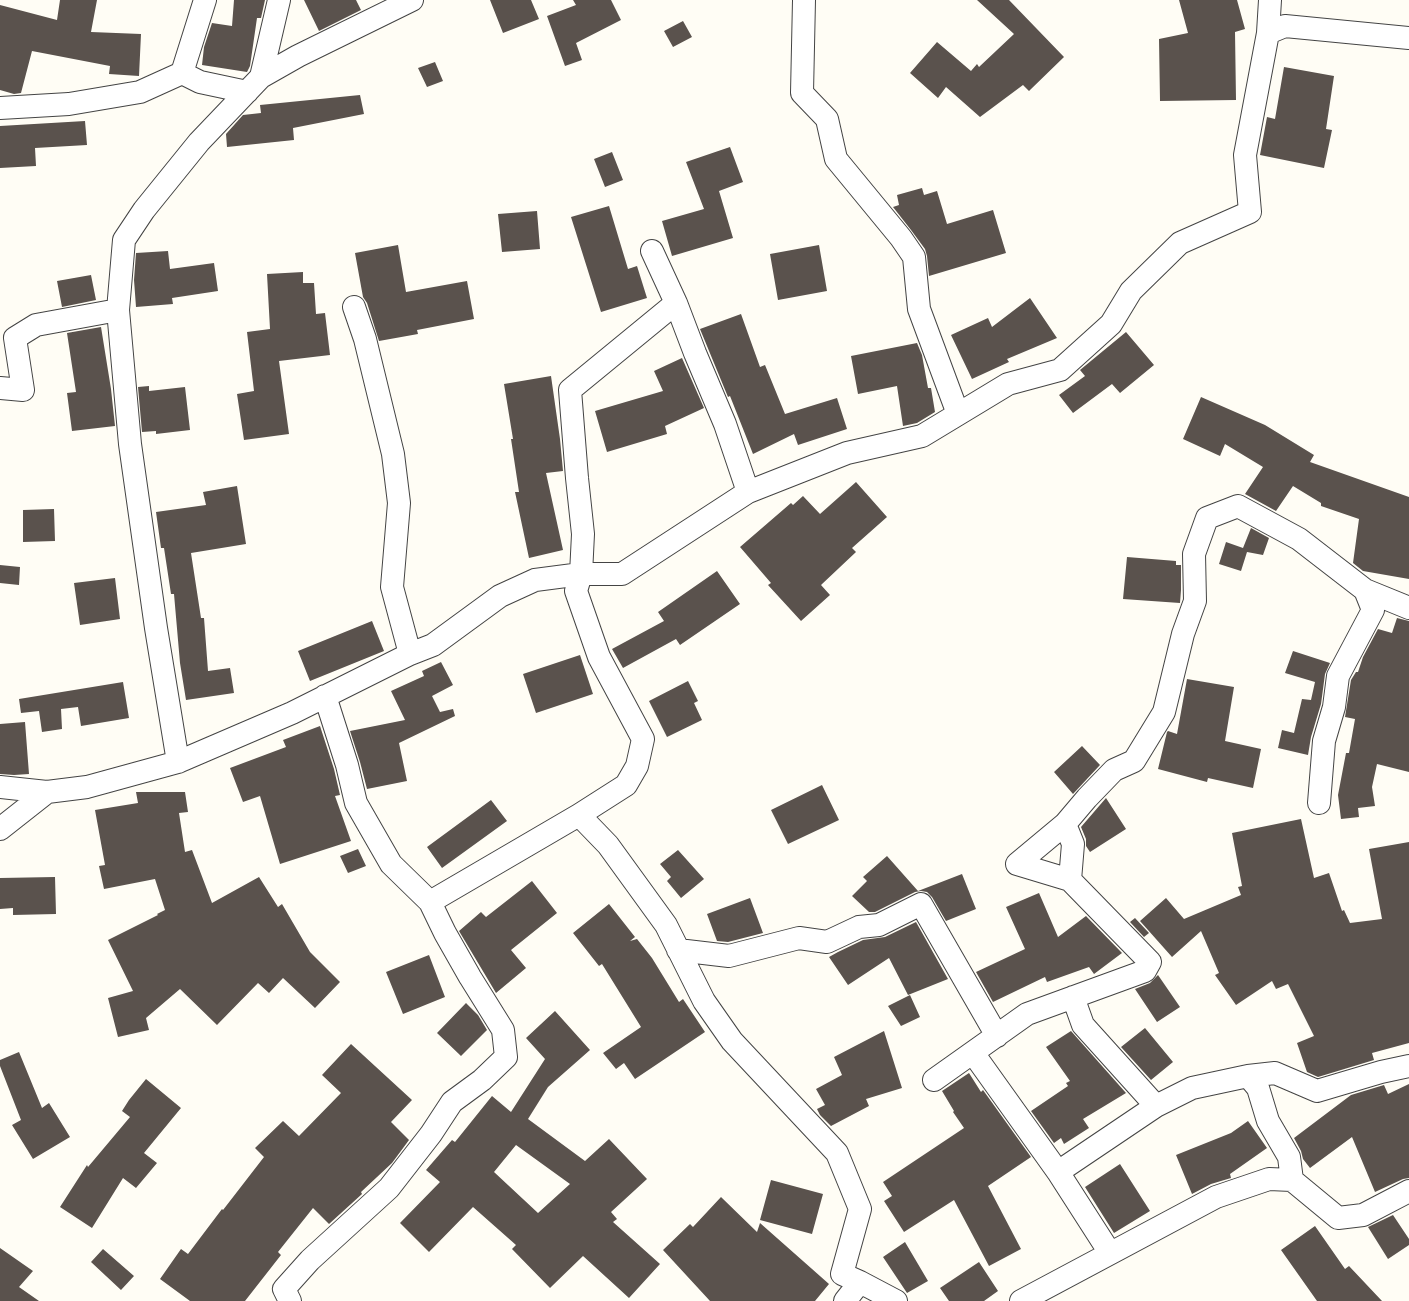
<!DOCTYPE html>
<html>
<head>
<meta charset="utf-8">
<style>
  body { margin:0 }
  canvas { display:block; background:#fffdf5 }
</style>
</head>
<body>
<canvas width="1409" height="1301"></canvas>
<script>
const context = document.querySelector('canvas').getContext('2d');
context.lineJoin = 'round';
function fill(path, color) { context.fillStyle = color; context.fill(path, 'evenodd'); }
const poly = rows => new Path2D(rows.map(r => 'M' + r).join(''));
function stroke(path, color, width, dash) { context.strokeStyle = color; context.lineWidth = width; context.lineCap = dash ? 'butt' : 'round'; context.setLineDash(dash || []); context.stroke(path); }
const building = poly([
  [60,0,97,0,91,32,141,34,139,76,109,74,110,66,32,51,21,93,14,94,0,90,0,5,57,20],
  [234,0,265,0,261,18,257,18,250,66,247,72,202,65,204,47,212,23,232,26],
  [304,0,356,0,361,10,319,31],
  [490,0,531,0,539,19,503,33],
  [573,0,611,0,621,20,576,43,582,60,565,66,547,16,576,5],
  [977,0,1009,0,1064,57,1029,91,1023,85,980,117,946,87,938,98,910,73,937,42,971,71,977,64,979,67,1014,34],
  [1179,0,1237,0,1245,29,1235,32,1236,100,1160,101,1159,39,1188,33],
  [683,21,692,37,673,47,664,31],
  [435,62,443,81,427,87,418,68],
  [1284,67,1334,76,1326,129,1332,130,1324,168,1260,155,1267,117,1275,119],
  [360,95,364,114,293,128,294,140,227,147,226,134,243,115,261,113,260,105],
  [85,121,87,145,35,148,36,166,0,168,0,126],
  [730,147,743,182,719,191,733,238,672,256,662,221,704,209,686,162],
  [612,152,623,180,605,187,594,159],
  [922,188,924,195,937,191,947,224,993,210,1006,253,929,276,927,256,925,249,911,230,893,207,899,205,897,195],
  [609,206,628,269,637,266,647,298,601,312,571,217],
  [537,211,540,249,502,252,498,214],
  [398,245,406,292,467,281,474,319,417,330,418,334,379,341,367,303,363,297,355,253],
  [819,245,827,291,778,300,770,254],
  [168,251,170,269,214,263,218,291,172,298,173,304,136,307,134,280,136,253],
  [303,272,303,283,314,283,316,314,325,313,330,355,279,361,289,434,244,440,237,394,254,391,247,332,270,329,267,274],
  [91,275,96,300,62,307,57,281],
  [1030,298,1057,338,1007,359,1009,362,972,379,951,335,988,318,992,327],
  [741,314,760,367,765,365,785,414,837,398,847,429,798,445,794,434,753,454,730,396,728,397,700,329],
  [101,327,111,389,115,426,72,431,67,393,76,392,67,333],
  [1126,332,1154,365,1120,393,1112,384,1073,413,1059,395,1085,376,1080,370],
  [917,343,922,355,928,388,931,388,935,412,917,423,903,426,897,386,858,394,851,356],
  [682,358,704,408,665,426,667,434,607,452,595,411,663,391,654,371],
  [551,376,560,439,563,471,546,473,563,550,529,558,515,492,519,492,511,439,513,439,504,384],
  [149,386,149,391,185,387,190,430,156,434,156,431,142,432,138,387],
  [1201,397,1265,425,1314,455,1310,462,1409,497,1409,579,1363,571,1353,563,1359,519,1321,506,1321,503,1293,486,1276,511,1245,494,1263,467,1225,444,1220,456,1183,439],
  [856,482,887,517,852,548,856,552,821,585,830,595,801,621,768,585,771,583,740,547,791,503,793,505,803,496,820,514],
  [237,486,246,544,191,553,201,618,204,618,208,671,230,668,234,693,186,700,180,663,174,594,171,594,164,548,161,548,156,512,206,505,203,492],
  [54,509,55,541,23,542,23,510],
  [1251,528,1269,538,1263,555,1247,552,1241,571,1219,564,1226,542,1243,548],
  [1127,557,1176,561,1176,565,1181,565,1181,590,1180,603,1123,599],
  [0,565,20,567,19,585,0,583],
  [717,571,740,604,680,645,676,639,623,668,612,649,664,621,658,612],
  [115,578,120,619,80,625,74,583],
  [1397,618,1409,621,1409,772,1377,764,1372,787,1375,806,1358,808,1359,817,1341,819,1338,795,1346,753,1349,753,1355,719,1345,717,1351,680,1356,672,1358,672,1363,657,1378,629,1392,633],
  [372,621,384,651,310,681,298,651],
  [1293,651,1330,663,1325,674,1321,704,1311,737,1308,755,1278,748,1282,730,1294,733,1302,699,1311,700,1315,682,1285,673],
  [580,655,593,694,536,713,523,674],
  [441,662,453,685,432,696,440,712,453,709,455,716,399,743,407,781,367,789,360,762,350,731,405,720,391,691,424,676,422,671],
  [1187,679,1234,687,1225,741,1261,749,1253,788,1208,778,1207,782,1158,769,1167,732,1168,731,1177,734],
  [688,681,698,701,694,703,702,720,667,737,649,701],
  [123,682,129,718,81,726,78,707,61,709,62,729,42,732,39,711,21,713,19,699],
  [25,722,29,774,14,775,0,774,0,724],
  [320,726,334,769,340,795,335,796,351,841,280,864,260,796,243,802,230,768,286,747,283,740],
  [1082,746,1100,765,1073,794,1054,772],
  [822,785,839,820,788,844,771,810],
  [136,792,185,792,188,812,179,813,185,852,192,850,212,903,259,877,278,907,282,904,310,952,340,982,315,1008,283,978,269,993,258,983,217,1025,180,989,146,1018,149,1030,118,1037,108,998,133,991,108,940,158,915,157,914,165,910,155,879,104,889,99,866,105,865,95,810,138,803],
  [1106,798,1126,829,1090,852,1086,846,1086,839,1081,827],
  [491,800,507,821,442,868,427,847],
  [1301,819,1314,878,1329,873,1342,911,1344,910,1350,923,1382,919,1369,849,1409,842,1409,1043,1372,1053,1374,1060,1318,1077,1307,1072,1297,1043,1314,1036,1288,984,1276,989,1272,981,1236,1005,1215,975,1219,973,1201,931,1172,957,1140,921,1166,898,1184,919,1241,895,1238,887,1242,886,1232,833],
  [358,849,366,866,348,873,340,856],
  [678,850,704,879,681,898,667,881,671,877,660,864],
  [887,856,918,891,962,874,976,909,946,921,932,897,927,892,921,891,915,892,875,912,869,912,852,896,867,881,863,877],
  [55,877,56,914,13,915,13,908,0,909,0,878],
  [532,881,557,913,511,950,526,968,496,993,459,931,481,912,486,917],
  [1039,893,1058,937,1086,916,1122,953,1094,974,1089,967,1047,982,1045,977,993,1002,976,972,1025,949,1006,907],
  [750,898,763,933,728,942,717,941,707,914],
  [609,904,635,937,630,941,637,939,652,958,679,1002,683,999,705,1032,635,1079,624,1063,616,1069,603,1053,641,1027,602,964,599,966,573,933],
  [1135,918,1149,933,1144,937,1130,922],
  [916,922,948,979,908,995,889,958,848,985,829,957,838,952,863,940,885,937],
  [429,955,445,997,403,1014,386,972],
  [1158,975,1180,1007,1157,1022,1135,989,1150,983],
  [910,995,920,1017,901,1026,888,1006],
  [466,1003,478,1015,487,1030,461,1056,437,1033],
  [555,1011,590,1050,548,1087,528,1119,585,1161,609,1139,647,1179,611,1212,617,1219,613,1222,660,1264,629,1298,583,1256,550,1288,512,1249,516,1245,473,1207,429,1252,400,1223,440,1182,426,1170,452,1140,455,1142,492,1096,511,1112,545,1059,526,1038],
  [516,1145,570,1184,538,1213,494,1172],
  [1145,1028,1173,1062,1151,1080,1121,1047],
  [884,1031,902,1088,866,1099,869,1106,831,1126,820,1115,817,1109,825,1105,816,1089,842,1075,834,1057],
  [1071,1031,1126,1093,1083,1119,1089,1128,1064,1144,1061,1138,1054,1143,1031,1111,1068,1086,1066,1083,1070,1081,1046,1047],
  [351,1044,412,1100,391,1122,409,1140,392,1163,361,1192,362,1194,329,1224,313,1208,278,1252,281,1255,245,1301,190,1301,160,1279,181,1249,188,1254,222,1209,223,1210,264,1157,255,1148,283,1121,299,1136,341,1093,322,1075],
  [19,1052,42,1108,49,1103,70,1137,33,1159,12,1125,21,1120,0,1066,0,1060],
  [969,1073,981,1092,983,1090,1031,1157,988,1186,1021,1249,989,1266,954,1200,904,1232,884,1201,892,1196,883,1182,964,1128,953,1112,954,1111,942,1091],
  [146,1079,181,1108,144,1153,157,1163,136,1188,123,1178,92,1228,60,1207,87,1165,88,1167,130,1117,122,1111,129,1100],
  [1409,1084,1409,1178,1403,1179,1375,1192,1352,1137,1310,1168,1303,1159,1301,1151,1294,1138,1351,1095,1384,1085,1388,1094],
  [1248,1121,1267,1148,1230,1174,1231,1178,1211,1184,1192,1194,1176,1155,1231,1133],
  [1120,1164,1150,1211,1114,1233,1085,1187],
  [771,1180,823,1194,812,1234,760,1220],
  [721,1197,757,1232,760,1223,829,1284,815,1301,710,1301,663,1250,690,1224,693,1227],
  [1393,1215,1409,1239,1409,1245,1388,1259,1368,1227],
  [1315,1226,1345,1269,1349,1266,1382,1301,1317,1301,1281,1250],
  [905,1242,928,1281,907,1293,883,1257],
  [0,1248,33,1271,19,1287,39,1301,0,1301],
  [103,1249,134,1276,121,1290,91,1262],
  [979,1262,998,1291,984,1301,949,1301,940,1288]
]);
const street = poly([
  [205,0,182,73,200,82,247,92],
  [804,0,802,93,827,119,836,159,901,238,914,257,919,309,958,414],
  [1268,33,1270,0],
  [261,77,279,0],
  [0,108,69,104,140,92,182,73],
  [652,251,676,303,695,353,725,424,748,492],
  [676,303,570,390,577,478,583,534,581,574,622,574,748,492,847,453,922,436,1008,384,1060,370,1111,324,1131,291,1180,243,1250,212,1245,155,1268,33,1285,26,1409,38],
  [354,307,365,339,393,454,399,503,392,587,410,654],
  [0,388,23,390,15,338,36,325,118,310],
  [1365,590,1409,608],
  [178,762,156,628,130,444,118,310,124,240,144,210,199,142,261,77,298,56,412,0],
  [0,787,47,792,87,787,178,762,292,713,410,654,433,645,500,596,535,580,581,574,576,591,599,657,643,739,637,766,626,785,579,815,608,845,666,925,704,1001,732,1041,837,1153,860,1209,842,1274,860,1282],
  [1065,824,1073,844,1070,880],
  [0,829,47,792],
  [430,902,579,815],
  [678,950,729,956,799,938,827,942,859,927,879,925,921,904,997,1036],
  [1073,997,1083,1025,1156,1106,1192,1088,1248,1076,1275,1073,1317,1091,1381,1072,1409,1066],
  [973,1053,1058,1172,1156,1106],
  [1248,1076,1258,1088,1268,1121,1289,1157,1292,1180],
  [934,1080,1027,1014,1145,971,1150,962,1070,880,1017,864,1065,824,1087,798,1114,770,1134,761,1164,712,1183,634,1195,601,1194,554,1207,518,1238,506,1299,539,1365,590,1373,610,1338,676,1334,707,1324,741,1319,803],
  [1058,1172,1110,1253],
  [290,1301,284,1289,310,1260,389,1188,431,1134,452,1102,482,1080,506,1057,503,1030,470,977,445,933,430,902,391,864,356,803,347,765,325,696],
  [845,1301,860,1282,896,1301],
  [1021,1301,1216,1197,1269,1179,1292,1180,1338,1218,1363,1215,1409,1191]
]);
fill(building, '#5a524d');
stroke(street, '#444', 24);
stroke(street, '#fff', 22);
</script>
</body>
</html>
